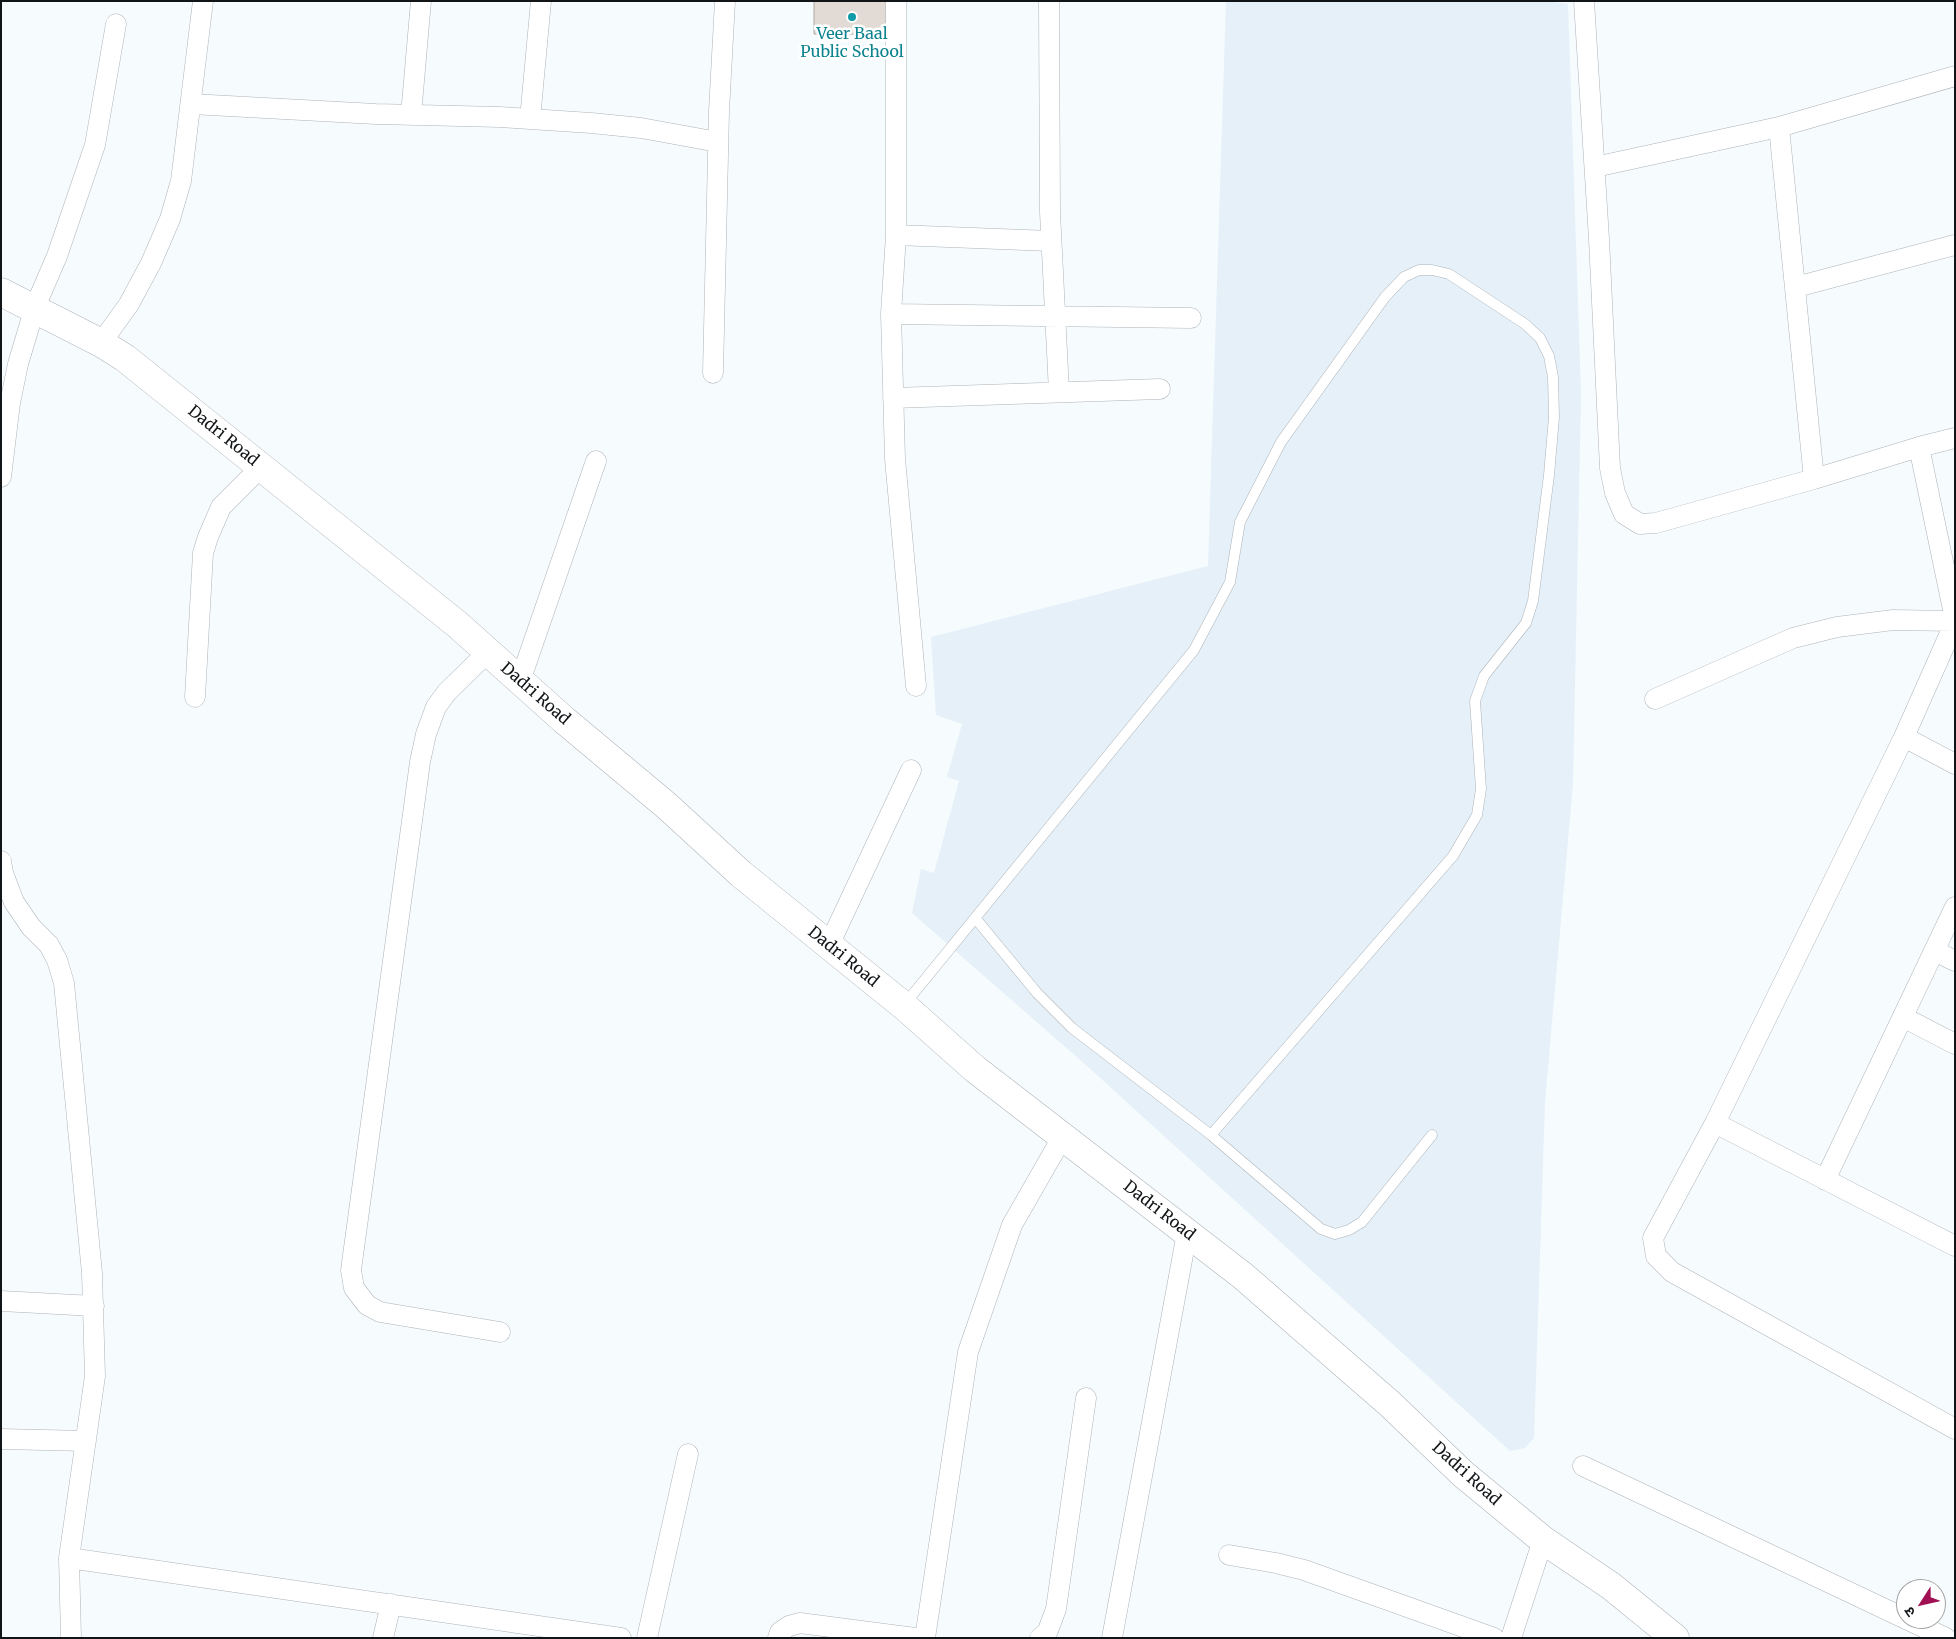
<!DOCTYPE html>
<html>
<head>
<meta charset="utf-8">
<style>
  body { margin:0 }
  #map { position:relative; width:1956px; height:1639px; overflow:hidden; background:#f6fbfe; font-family:Merriweather,"Noto Sans Devanagari",serif }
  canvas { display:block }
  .frame { position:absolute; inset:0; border:2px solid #121517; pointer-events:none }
  .north { position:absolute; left:1896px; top:1579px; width:50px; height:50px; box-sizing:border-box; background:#fff; border:1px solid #a0a1a2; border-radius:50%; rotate:235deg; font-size:14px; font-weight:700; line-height:20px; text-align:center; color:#121517 }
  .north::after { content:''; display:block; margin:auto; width:18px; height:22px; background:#a21054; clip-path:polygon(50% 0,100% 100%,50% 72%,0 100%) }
</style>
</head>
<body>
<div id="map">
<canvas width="1956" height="1639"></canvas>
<div class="frame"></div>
<div class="north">उ</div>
</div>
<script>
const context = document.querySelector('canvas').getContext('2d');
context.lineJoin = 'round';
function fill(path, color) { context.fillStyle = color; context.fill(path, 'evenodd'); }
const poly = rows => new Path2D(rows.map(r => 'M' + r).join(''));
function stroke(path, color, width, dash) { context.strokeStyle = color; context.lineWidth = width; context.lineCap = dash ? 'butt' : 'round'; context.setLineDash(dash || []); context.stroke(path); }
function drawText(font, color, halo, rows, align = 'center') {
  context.font = font + ' Merriweather,serif'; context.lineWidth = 5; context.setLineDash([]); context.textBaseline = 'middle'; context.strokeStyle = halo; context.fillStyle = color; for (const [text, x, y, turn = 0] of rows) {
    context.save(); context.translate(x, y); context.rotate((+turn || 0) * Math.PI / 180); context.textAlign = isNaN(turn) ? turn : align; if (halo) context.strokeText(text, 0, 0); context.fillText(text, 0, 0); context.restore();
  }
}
const built = poly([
  [1226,1,1547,1,1568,4,1581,394,1573,783,1545,1102,1534,1438,1525,1448,1510,1451,1086,1065,912,913,921,869,934,873,959,781,947,777,962,724,936,715,931,637,1208,566]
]);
const building = poly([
  [814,1,890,1,890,34,814,34,814,1]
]);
const service = poly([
  [976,919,1037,993,1072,1028,1211,1135,1321,1229,1335,1234,1349,1230,1362,1222,1432,1135],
  [904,1005,1194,650,1230,582,1240,522,1281,442,1385,297,1404,277,1419,270,1432,270,1449,274,1525,324,1540,338,1549,356,1553,377,1554,417,1549,475,1533,601,1526,623,1484,676,1475,701,1481,789,1477,815,1453,856,1211,1135]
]);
const minor = poly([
  [896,1,896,235,891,314,895,459,916,686],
  [1049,1,1050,212,1059,392],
  [1584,1,1599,239,1610,468,1615,493,1624,514,1640,524,1656,523,1814,479,1919,447,1955,438],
  [191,104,376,114,500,117,591,123,641,128,718,142],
  [411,115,421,1],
  [530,119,541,1],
  [1779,127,1955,76],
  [1595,167,1779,127,1814,479],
  [896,235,1051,241],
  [1796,287,1955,245],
  [891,314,1191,318],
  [101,343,129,304,151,263,170,219,181,181,203,1],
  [713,373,719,111,725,1],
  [893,398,1160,389],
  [1919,447,1955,619],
  [1,477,10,403,18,364,35,307,57,256,95,145,116,24],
  [1955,622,1904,737,1715,1123,1653,1238,1656,1256,1672,1272,1955,1429],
  [488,652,447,692,436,707,426,734,420,762,351,1270,354,1288,367,1305,380,1312,500,1332],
  [520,681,596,461],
  [195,697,203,553,208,537,221,507,261,467],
  [1655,699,1793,638,1837,627,1893,620,1955,621],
  [1904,737,1955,764],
  [1,861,3,873,14,902,31,927,49,945,57,960,64,983,92,1273,95,1376,69,1558,71,1638],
  [829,945,911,770],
  [1935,951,1955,961],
  [1903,1017,1955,1044],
  [1715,1123,1955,1246],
  [1825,1180,1955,907],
  [1,1301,94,1306],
  [1,1439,86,1441],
  [1583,1466,1906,1619],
  [1229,1555,1276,1563,1304,1570,1494,1638],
  [69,1558,621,1638],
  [1906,1619,1946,1638],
  [383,1638,391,1604],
  [647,1638,688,1454],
  [778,1638,780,1632,789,1626,800,1623,915,1638],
  [925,1638,968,1352,1012,1225,1063,1136],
  [1040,1638,1047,1633,1056,1609,1086,1398],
  [1112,1638,1187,1233],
  [1511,1638,1543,1540]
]);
const secondary = poly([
  [1,292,101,343,125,358,261,467,458,625,564,720,667,806,741,874,904,1006,975,1069,1243,1276,1390,1404,1463,1474,1543,1540,1611,1586,1675,1638]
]);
const markers = [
  [852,17,5,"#0f9aa8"]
];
const cultureNames = [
  ["Veer Baal",852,34],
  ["Public School",852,52]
];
const streetNames = [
  ["Dadri Road",223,436,39],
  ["Dadri Road",535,694,41],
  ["Dadri Road",843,957,39],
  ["Dadri Road",1159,1211,38],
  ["Dadri Road",1466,1474,42]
];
fill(built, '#e5f0f8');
fill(building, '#e2dbd5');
stroke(building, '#afa8a3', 1);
stroke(service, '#adb3b9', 11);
stroke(minor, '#adb3b9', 21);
stroke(secondary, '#adb3b9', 29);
stroke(service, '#fff', 10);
stroke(minor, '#fff', 20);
stroke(secondary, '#fff', 28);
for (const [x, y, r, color] of markers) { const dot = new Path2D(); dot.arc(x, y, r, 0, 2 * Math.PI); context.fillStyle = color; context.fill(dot); stroke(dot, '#fff', 2); }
drawText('16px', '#0d838f', '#fff', cultureNames);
drawText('16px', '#121517', '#fff', streetNames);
</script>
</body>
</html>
